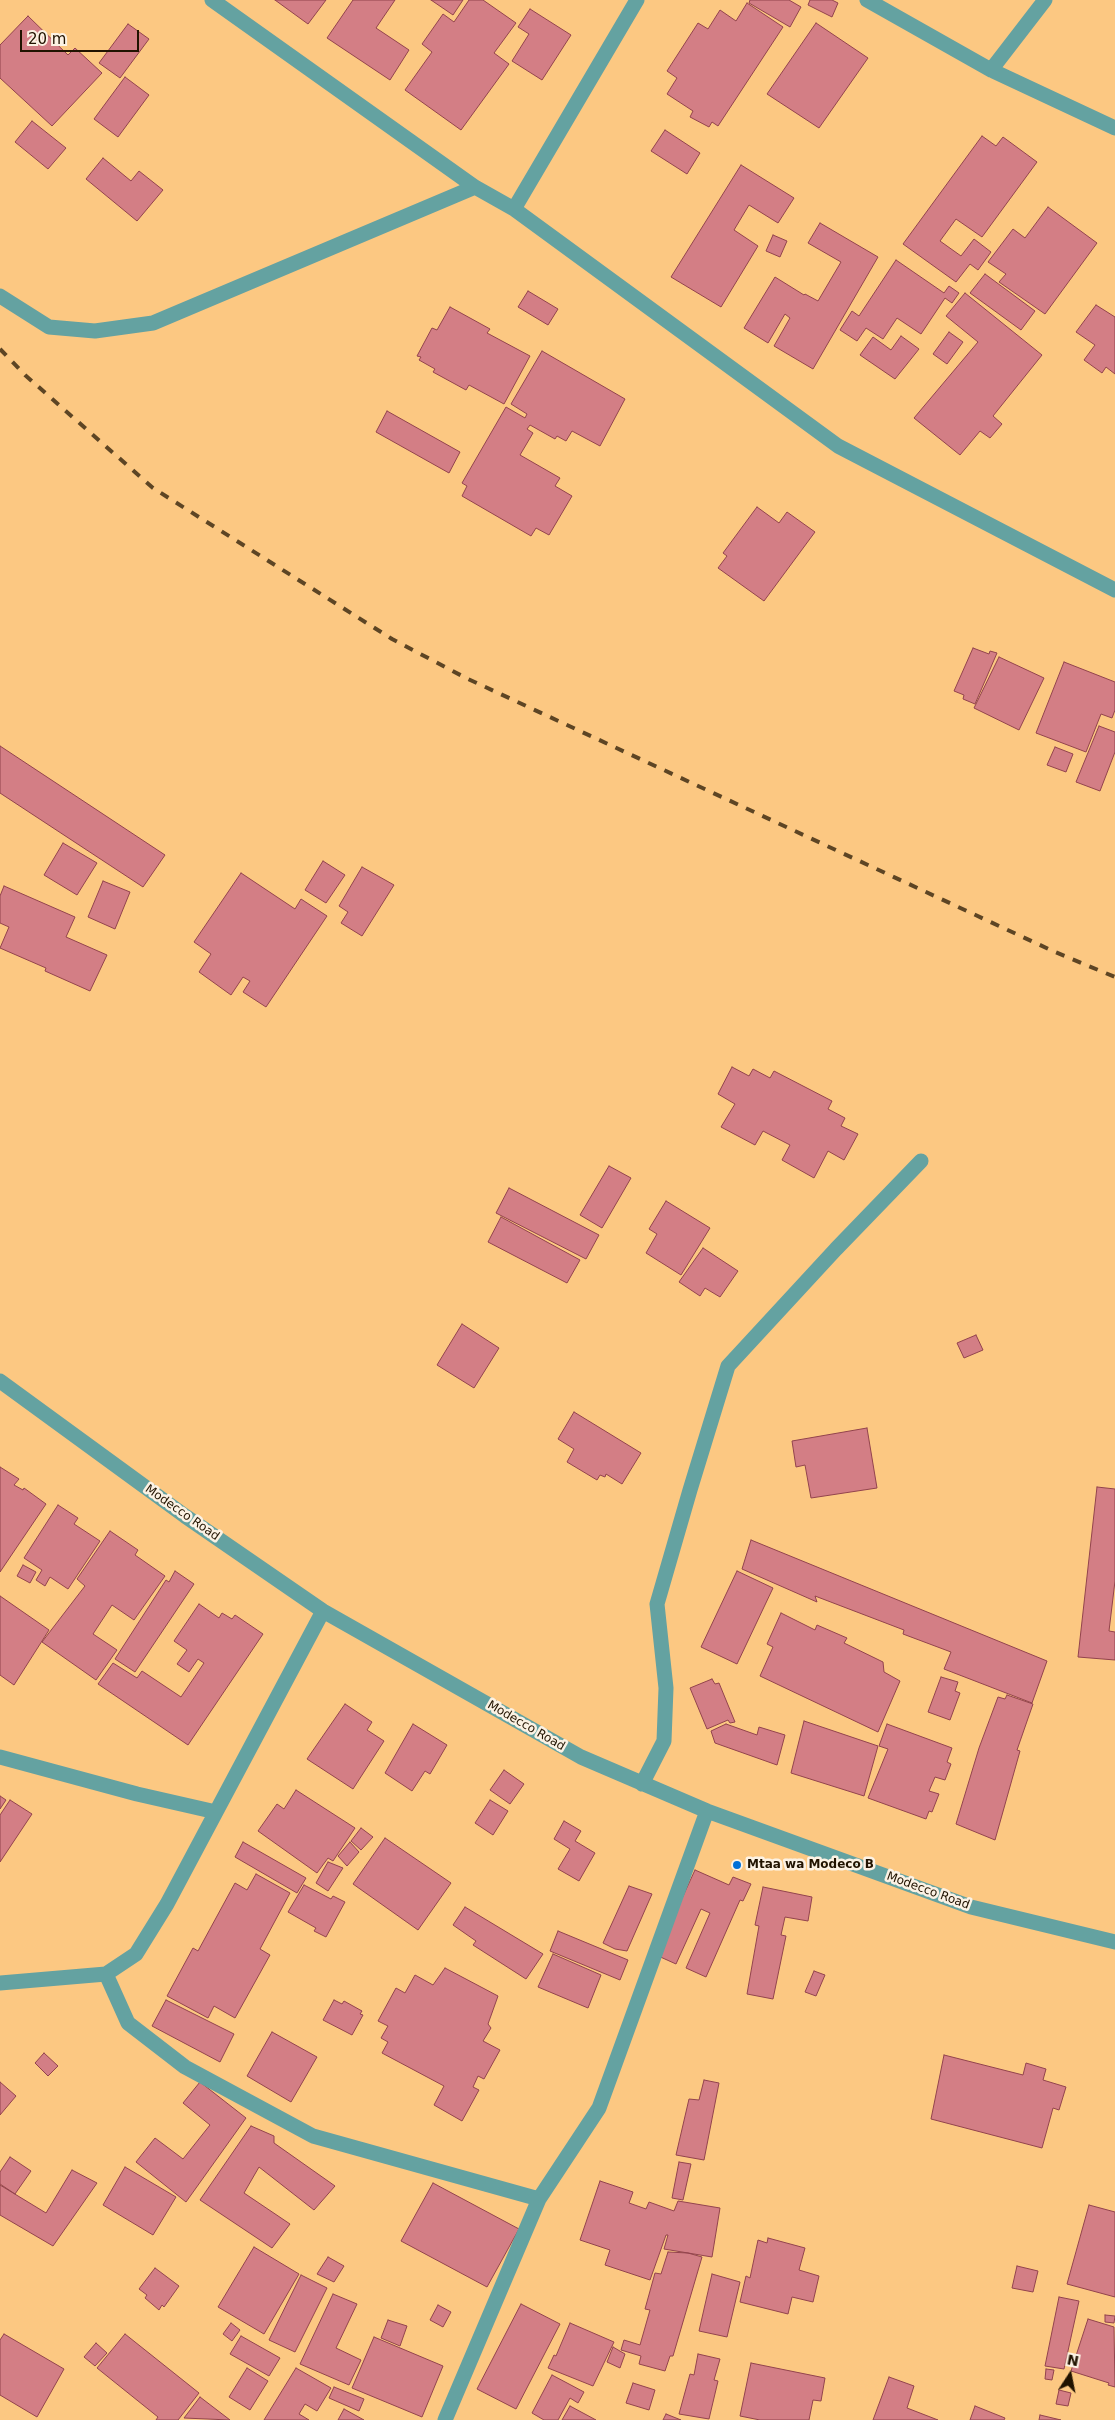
<!DOCTYPE html>
<html>
<head>
<meta charset="utf-8">
<style>
  body { margin:0 }
  #map { position:relative; width:1115px; height:2420px; overflow:hidden; background:#fcc882; font-family:"DejaVu Sans",sans-serif }
  canvas { display:block }
  .north { position:absolute; left:1045px; top:2350px; width:50px; height:50px; -webkit-text-stroke:4px #fcf2e4; paint-order:stroke; rotate:11deg; font-size:14px; font-weight:700; line-height:20px; text-align:center; color:#211300 }
  .north::after { content:''; display:block; margin:auto; width:18px; height:22px; background:#211300; clip-path:polygon(50% 0,100% 100%,50% 72%,0 100%) }
  .scale { position:absolute; left:20px; top:30px; width:119px; height:22px; box-sizing:border-box; border:2px solid #211300; border-top:0; padding-left:6px; font-size:15px; line-height:18px; white-space:nowrap; color:#211300; -webkit-text-stroke:4px #fcf2e4; paint-order:stroke }
</style>
</head>
<body>
<div id="map">
<canvas width="1115" height="2420"></canvas>
<div class="north">N</div>
<div class="scale">20 m</div>
</div>
<script>
const context = document.querySelector('canvas').getContext('2d');
context.lineJoin = 'round';
function fill(path, color) { context.fillStyle = color; context.fill(path, 'evenodd'); }
const poly = rows => new Path2D(rows.map(r => 'M' + r).join(''));
function stroke(path, color, width, dash) { context.strokeStyle = color; context.lineWidth = width; context.lineCap = dash ? 'butt' : 'round'; context.setLineDash(dash || []); context.stroke(path); }
function drawText(font, color, halo, rows, align = 'center') {
  context.font = font + ' "DejaVu Sans",sans-serif'; context.lineWidth = 5; context.setLineDash([]); context.textBaseline = 'middle'; context.strokeStyle = halo; context.fillStyle = color; for (const [text, x, y, turn = 0] of rows) {
    context.save(); context.translate(x, y); context.rotate((+turn || 0) * Math.PI / 180); context.textAlign = isNaN(turn) ? turn : align; if (halo) context.strokeText(text, 0, 0); context.fillText(text, 0, 0); context.restore();
  }
}
const building = poly([
  [275,0,326,0,308,24,275,0],
  [353,0,395,0,376,28,409,50,390,80,327,38,353,0],
  [431,0,463,0,453,15,431,0],
  [469,0,483,0,516,23,494,53,509,64,461,130,405,90,432,52,422,44,443,14,454,22,469,0],
  [750,0,789,0,801,7,790,27,749,3,750,0],
  [810,0,832,0,838,3,832,17,808,5,810,0],
  [747,3,783,27,718,126,712,122,709,127,690,117,693,111,667,94,677,78,667,71,698,23,708,29,720,10,736,21,747,3],
  [530,9,571,35,542,80,512,61,529,34,518,27,530,9],
  [28,16,68,55,75,48,102,73,52,126,0,78,0,45,28,16],
  [816,23,868,58,819,128,767,94,816,23],
  [128,24,149,39,120,78,99,63,128,24],
  [125,77,149,95,118,137,94,119,125,77],
  [32,121,66,148,48,169,15,142,32,121],
  [665,130,700,153,687,174,651,151,665,130],
  [982,136,996,146,1003,137,1037,162,982,237,956,219,940,241,961,256,974,239,991,252,978,270,970,264,956,282,903,244,982,136],
  [103,158,131,181,139,171,163,190,137,221,86,179,103,158],
  [741,165,794,198,778,223,749,205,734,230,758,246,721,307,671,277,741,165],
  [1048,207,1097,243,1045,314,999,282,1006,274,988,262,1013,229,1025,238,1048,207],
  [820,223,878,257,813,369,774,346,790,318,785,314,768,343,744,328,775,277,804,295,805,294,818,301,841,262,808,243,820,223],
  [773,235,787,241,780,257,766,251,773,235],
  [896,260,944,293,949,286,959,293,952,303,945,298,921,334,897,318,883,339,866,328,857,341,840,330,852,311,859,316,896,260],
  [985,274,1035,311,1021,330,970,293,985,274],
  [528,291,558,309,548,325,518,307,528,291],
  [965,293,1042,355,993,416,1002,424,990,438,980,431,960,455,914,418,978,342,946,316,965,293],
  [1096,305,1115,317,1115,374,1106,367,1102,373,1084,360,1095,345,1076,332,1096,305],
  [450,307,490,329,487,333,530,356,504,404,469,385,466,390,433,372,435,369,419,360,421,357,417,356,432,328,437,330,450,307],
  [949,332,963,342,947,364,933,354,949,332],
  [901,336,919,349,895,379,860,355,873,337,891,350,901,336],
  [542,351,625,399,600,446,572,431,566,441,557,436,555,439,530,425,527,429,533,433,520,455,560,478,555,486,572,496,549,535,536,528,531,536,462,496,467,486,462,483,506,407,525,418,527,414,511,404,542,351],
  [387,411,460,452,449,473,376,432,387,411],
  [757,507,779,523,787,512,815,532,764,601,718,568,727,556,723,553,757,507],
  [973,648,989,654,990,651,997,653,975,704,963,699,964,695,954,691,973,648],
  [999,657,1044,678,1019,730,974,708,999,657],
  [1064,662,1115,682,1115,710,1112,718,1101,714,1086,752,1036,733,1064,662],
  [1099,726,1115,732,1115,752,1100,791,1076,782,1099,726],
  [0,746,165,855,143,887,0,793,0,746],
  [1055,747,1073,754,1066,772,1047,765,1055,747],
  [63,843,97,863,77,895,44,875,63,843],
  [323,861,345,875,326,903,305,890,323,861],
  [362,867,394,885,362,936,341,923,348,912,339,906,362,867],
  [241,873,295,909,301,899,327,916,266,1007,243,992,250,981,243,977,231,995,199,972,211,954,194,942,241,873],
  [103,881,130,892,115,929,88,917,103,881],
  [4,886,75,917,66,937,107,955,90,991,45,971,46,968,0,948,9,927,0,923,0,896,4,886],
  [732,1067,749,1076,753,1069,770,1078,774,1071,832,1101,828,1109,845,1118,841,1126,858,1134,844,1160,828,1151,814,1178,782,1160,790,1145,763,1131,755,1145,721,1127,735,1104,718,1094,732,1067],
  [609,1166,631,1178,602,1228,580,1215,609,1166],
  [509,1188,599,1235,586,1259,496,1213,509,1188],
  [666,1201,710,1228,681,1275,646,1253,657,1234,649,1229,666,1201],
  [501,1217,580,1260,567,1283,488,1242,501,1217],
  [703,1248,738,1271,720,1297,705,1288,700,1296,679,1282,703,1248],
  [462,1324,499,1348,474,1388,437,1365,462,1324],
  [976,1335,983,1350,964,1358,957,1343,976,1335],
  [574,1412,641,1453,622,1484,606,1474,605,1477,600,1475,597,1480,567,1462,574,1449,558,1439,574,1412],
  [867,1428,877,1488,811,1498,805,1465,796,1467,792,1441,867,1428],
  [0,1467,19,1479,14,1485,23,1490,24,1488,46,1504,0,1572,0,1467],
  [1097,1487,1115,1489,1115,1581,1109,1631,1115,1632,1115,1660,1078,1657,1097,1487],
  [58,1505,78,1518,74,1524,100,1541,68,1589,50,1577,45,1586,36,1580,42,1570,24,1558,58,1505],
  [110,1531,138,1550,135,1555,165,1576,134,1620,112,1605,93,1634,117,1650,96,1680,42,1642,85,1586,77,1579,110,1531],
  [751,1540,1047,1661,1032,1703,944,1669,951,1652,903,1634,904,1630,815,1596,817,1602,742,1569,751,1540],
  [23,1565,36,1572,30,1583,17,1576,23,1565],
  [175,1571,194,1584,135,1672,115,1659,166,1580,169,1582,175,1571],
  [737,1571,773,1588,737,1664,701,1647,737,1571],
  [0,1596,49,1630,14,1685,0,1675,0,1596],
  [199,1604,219,1618,222,1613,232,1619,235,1615,263,1634,188,1745,98,1684,113,1663,137,1678,142,1671,181,1697,204,1663,198,1659,189,1672,177,1664,187,1650,174,1641,199,1604],
  [781,1613,815,1630,817,1625,847,1638,844,1643,883,1662,884,1672,900,1681,878,1732,760,1676,773,1647,767,1644,781,1613],
  [941,1677,958,1682,955,1691,960,1693,950,1720,928,1712,941,1677],
  [712,1679,715,1684,719,1683,735,1722,730,1723,728,1720,707,1729,690,1688,712,1679],
  [1007,1695,1033,1704,1017,1750,1020,1751,995,1840,956,1824,979,1748,998,1697,1005,1699,1007,1695],
  [345,1704,372,1722,367,1730,384,1741,353,1789,307,1759,345,1704],
  [804,1721,878,1746,864,1796,791,1773,804,1721],
  [413,1724,447,1745,430,1774,425,1771,412,1791,385,1773,413,1724],
  [726,1724,757,1735,759,1727,785,1735,777,1765,715,1743,711,1731,726,1724],
  [887,1724,952,1748,947,1762,951,1764,945,1780,935,1777,929,1791,939,1794,932,1812,929,1811,926,1819,868,1798,888,1749,879,1746,887,1724],
  [504,1770,524,1784,510,1804,490,1790,504,1770],
  [296,1790,355,1828,333,1861,328,1858,317,1873,258,1831,277,1804,284,1809,296,1790],
  [0,1796,6,1800,0,1809,0,1796],
  [10,1800,32,1814,0,1862,0,1815,10,1800],
  [490,1800,508,1811,493,1835,475,1823,490,1800],
  [564,1821,581,1831,575,1841,595,1853,579,1881,558,1869,570,1849,554,1839,564,1821],
  [361,1828,373,1837,361,1850,351,1841,361,1828],
  [385,1838,451,1883,418,1930,353,1884,385,1838],
  [243,1842,306,1878,297,1893,235,1857,243,1842],
  [350,1842,359,1852,347,1866,338,1856,350,1842],
  [328,1862,343,1868,328,1891,316,1883,328,1862],
  [695,1870,729,1885,733,1877,751,1884,743,1901,740,1900,706,1977,686,1968,710,1913,701,1909,676,1964,656,1955,695,1870],
  [256,1874,290,1893,260,1949,270,1955,235,2018,214,2006,208,2018,167,1996,193,1948,198,1951,235,1883,247,1890,256,1874],
  [304,1885,331,1899,333,1896,345,1902,326,1937,314,1931,316,1928,288,1912,304,1885],
  [629,1886,652,1894,627,1951,615,1949,603,1943,629,1886],
  [763,1887,812,1897,808,1921,785,1917,781,1935,786,1936,773,1999,747,1994,759,1926,755,1925,763,1887],
  [465,1907,543,1954,526,1979,473,1945,476,1941,453,1925,465,1907],
  [558,1931,628,1960,620,1980,550,1951,558,1931],
  [553,1954,601,1975,588,2008,538,1987,553,1954],
  [445,1968,498,1996,488,2024,491,2028,483,2041,500,2050,484,2079,478,2076,473,2087,479,2090,462,2121,434,2105,444,2086,382,2053,388,2042,381,2038,388,2026,378,2021,396,1988,405,1993,415,1975,433,1985,445,1968],
  [814,1971,825,1975,816,1996,805,1992,814,1971],
  [166,2000,234,2034,220,2062,152,2026,166,2000],
  [334,2000,342,2004,344,2001,362,2011,360,2014,363,2015,352,2035,323,2020,334,2000],
  [272,2032,317,2057,291,2102,247,2076,272,2032],
  [44,2053,58,2066,48,2076,35,2063,44,2053],
  [944,2055,1023,2075,1026,2063,1046,2069,1043,2080,1066,2087,1059,2110,1053,2108,1042,2148,931,2119,944,2055],
  [704,2080,719,2083,704,2160,676,2155,689,2099,699,2100,704,2080],
  [0,2082,16,2096,0,2115,0,2082],
  [200,2082,246,2118,186,2202,136,2162,155,2138,183,2159,210,2125,183,2103,200,2082],
  [251,2126,274,2136,274,2143,335,2186,314,2210,259,2167,244,2193,290,2224,272,2248,200,2200,251,2126],
  [10,2157,31,2171,15,2194,0,2184,0,2172,10,2157],
  [679,2162,691,2164,683,2200,672,2198,679,2162],
  [125,2167,176,2197,153,2235,103,2205,125,2167],
  [72,2170,97,2183,53,2246,0,2215,0,2185,46,2213,72,2170],
  [600,2181,633,2192,629,2203,646,2209,649,2202,674,2211,678,2201,720,2208,712,2257,664,2249,668,2235,666,2235,650,2280,605,2265,610,2250,580,2240,600,2181],
  [433,2183,519,2229,487,2287,401,2241,433,2183],
  [1089,2205,1115,2212,1115,2297,1067,2284,1089,2205],
  [768,2238,805,2248,799,2270,819,2276,813,2302,792,2297,788,2314,740,2302,746,2276,750,2278,758,2240,767,2243,768,2238],
  [254,2247,299,2274,264,2334,218,2307,254,2247],
  [668,2252,688,2253,702,2257,673,2356,670,2356,665,2371,639,2364,641,2356,621,2350,624,2340,640,2345,650,2310,645,2309,655,2273,661,2274,668,2252],
  [328,2257,344,2266,334,2282,317,2274,328,2257],
  [1017,2266,1038,2271,1033,2292,1012,2288,1017,2266],
  [155,2268,179,2286,164,2307,162,2305,159,2310,145,2298,147,2295,139,2289,155,2268],
  [712,2274,740,2282,727,2337,699,2331,712,2274],
  [301,2275,327,2288,295,2352,269,2340,301,2275],
  [333,2294,357,2304,336,2348,361,2360,349,2385,300,2364,333,2294],
  [1059,2297,1079,2301,1064,2369,1045,2366,1059,2297],
  [521,2304,560,2324,516,2409,477,2389,521,2304],
  [438,2305,451,2312,443,2327,430,2320,438,2305],
  [1105,2315,1115,2316,1114,2323,1105,2322,1105,2315],
  [1088,2319,1114,2327,1115,2387,1108,2385,1109,2383,1071,2371,1088,2319],
  [388,2320,407,2326,400,2346,381,2338,388,2320],
  [231,2323,240,2330,232,2341,223,2334,231,2323],
  [570,2323,614,2342,593,2386,548,2368,554,2355,556,2356,570,2323],
  [4,2334,64,2369,37,2417,0,2395,0,2340,4,2334],
  [125,2334,199,2393,178,2420,156,2420,158,2417,97,2368,125,2334],
  [241,2336,280,2358,269,2376,230,2354,241,2336],
  [374,2337,443,2366,422,2417,352,2388,374,2337],
  [96,2343,107,2353,95,2366,84,2357,96,2343],
  [613,2347,625,2354,620,2368,607,2362,613,2347],
  [698,2354,720,2359,714,2380,718,2381,709,2419,679,2414,690,2374,694,2375,698,2354],
  [751,2363,825,2378,821,2401,813,2400,809,2420,760,2420,740,2416,751,2363],
  [247,2368,268,2381,250,2410,229,2397,247,2368],
  [296,2368,331,2388,317,2411,305,2404,299,2414,309,2420,264,2420,296,2368],
  [1046,2369,1054,2370,1052,2380,1045,2379,1046,2369],
  [552,2375,584,2392,578,2403,570,2398,558,2420,544,2420,532,2413,552,2375],
  [889,2377,914,2386,907,2408,938,2420,873,2420,889,2377],
  [633,2383,655,2390,649,2410,626,2403,633,2383],
  [334,2387,364,2399,359,2411,329,2398,334,2387],
  [1059,2390,1071,2393,1068,2406,1056,2404,1059,2390],
  [200,2397,230,2420,184,2418,200,2397],
  [570,2406,596,2420,562,2420,570,2406],
  [975,2406,1005,2418,1004,2420,970,2420,975,2406],
  [344,2409,364,2420,338,2420,344,2409],
  [666,2414,681,2420,663,2420,666,2414],
  [1040,2415,1061,2420,1039,2420,1040,2415]
]);
const minor = poly([
  [212,0,475,187,514,209,838,446,1115,590],
  [867,0,991,70,1115,128],
  [991,70,1045,0],
  [514,209,637,0],
  [0,296,49,327,95,331,153,323,475,187],
  [0,1381,185,1516,323,1611,581,1757,707,1811,971,1907,1115,1942],
  [0,1757,137,1794,216,1812],
  [642,1784,664,1741,666,1688,657,1604,690,1490,728,1366,836,1249,921,1161],
  [106,1974,128,2023,185,2067,313,2136,539,2199],
  [0,1983,106,1974,136,1954,167,1904,323,1611],
  [445,2420,539,2199,599,2108,707,1811]
]);
const rail = poly([
  [0,349,25,375,153,488,392,639,466,678,1055,952,1115,977]
]);
const markers = [
  [737,1865,5,"#0070d7"]
];
const streetNames = [
  ["Modecco Road",182,1513,35],
  ["Modecco Road",526,1726,30],
  ["Modecco Road",928,1891,20]
];
const poiNames = [
  ["Mtaa wa Modeco B",747,1865]
];
fill(building, '#d37e85');
stroke(building, '#92434d', 1);
stroke(minor, '#64a2a1', 15);
stroke(rail, '#5d4524', 4, [9, 9]);
for (const [x, y, r, color] of markers) { const dot = new Path2D(); dot.arc(x, y, r, 0, 2 * Math.PI); context.fillStyle = color; context.fill(dot); stroke(dot, '#fcf2e4', 2); }
drawText('12px', '#211300', '#fcf2e4', streetNames);
drawText('bold 12px', '#211300', '#fcf2e4', poiNames, 'left');
</script>
</body>
</html>
